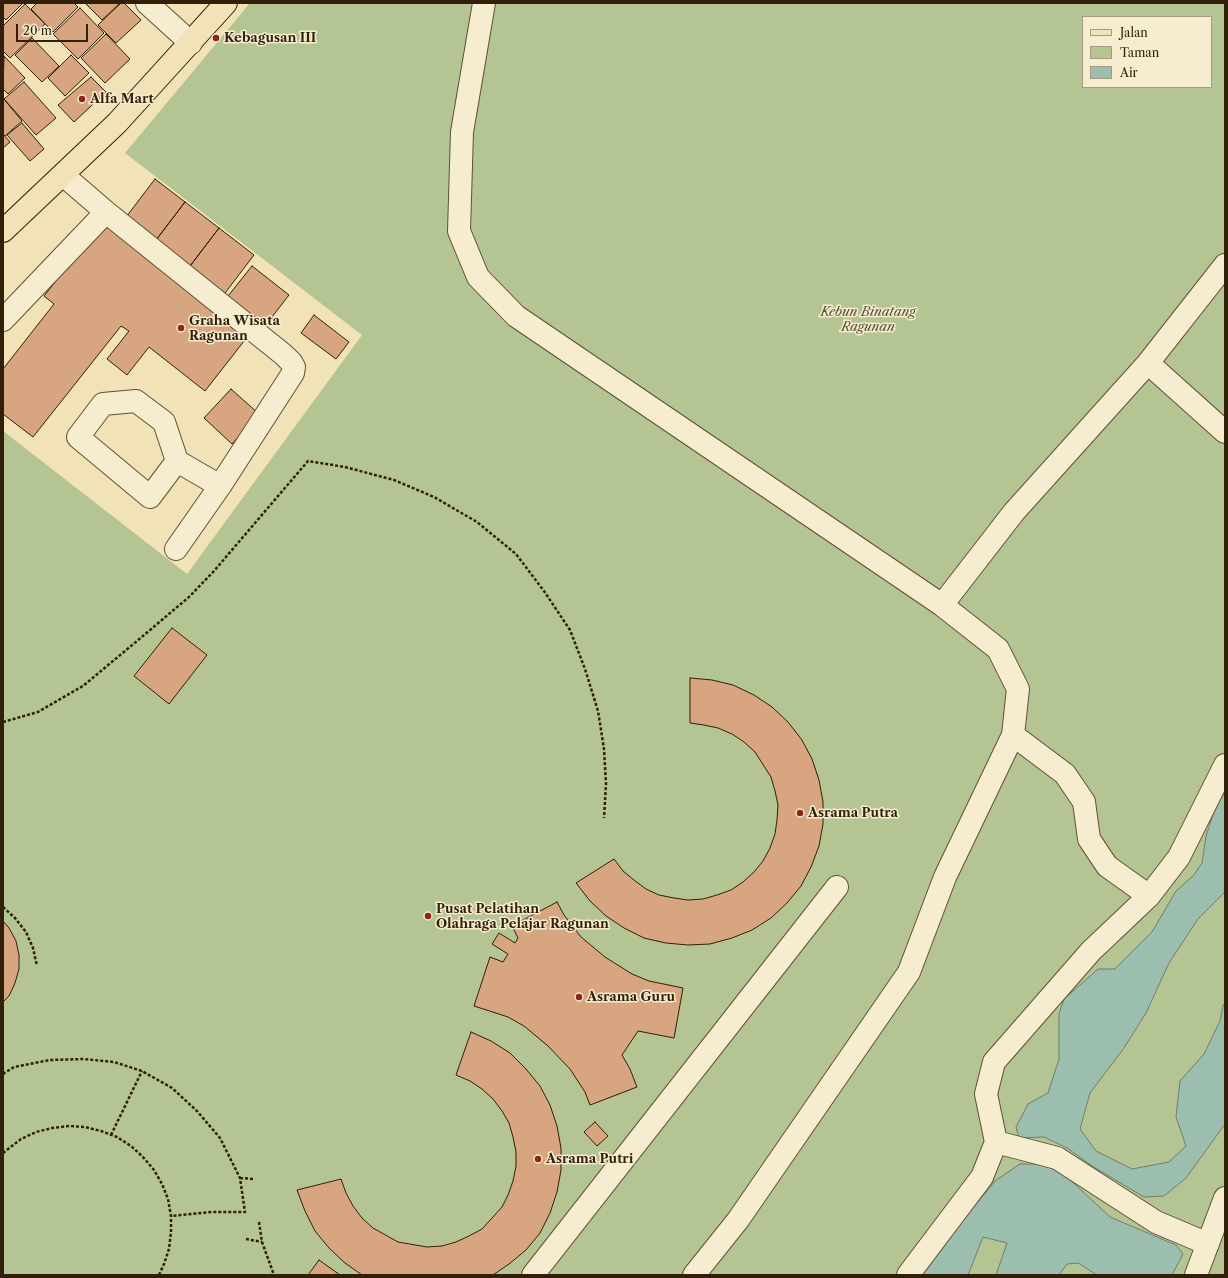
<!DOCTYPE html>
<html>
<head>
<meta charset="utf-8">
<style>
  body { margin:0 }
  #map { position:relative; width:1228px; height:1278px; overflow:hidden; background:#f1e2b7; font-family:"Libre Caslon Text",serif }
  canvas { display:block }
  .frame { position:absolute; inset:0; border:4px solid #311f09; pointer-events:none }
  .legend { position:absolute; left:1082px; top:16px; width:130px; height:72px; box-sizing:border-box; background:#f6ecd0; border:1px solid #a79a80; margin:0; padding:5px 7px; list-style:none; font-size:12px; color:#311f09 }
  .legend li { display:flex; align-items:center; gap:8px; height:20px }
  .legend b { width:20px; border:1px solid #a79a80 }
  .scale { position:absolute; left:16px; top:24px; width:72px; height:18px; box-sizing:border-box; border:2px solid #311f09; border-top:0; padding-left:5px; font-size:12px; line-height:14px; white-space:nowrap; color:#311f09; -webkit-text-stroke:3px #f6ecd0; paint-order:stroke }
</style>
</head>
<body>
<div id="map">
<canvas width="1228" height="1278"></canvas>
<div class="frame"></div>
<ul class="legend">
<li><b style="height:5px;background:#f1e2b7"></b>Jalan</li>
<li><b style="height:11px;background:#b4c493"></b>Taman</li>
<li><b style="height:11px;background:#9bbeae"></b>Air</li>
</ul>
<div class="scale">20 m</div>
</div>
<script>
const context = document.querySelector('canvas').getContext('2d');
context.lineJoin = 'round';
function fill(path, color) { context.fillStyle = color; context.fill(path, 'evenodd'); }
const poly = rows => new Path2D(rows.map(r => 'M' + r).join(''));
function stroke(path, color, width, dash) { context.strokeStyle = color; context.lineWidth = width; context.lineCap = dash ? 'butt' : 'round'; context.setLineDash(dash || []); context.stroke(path); }
function drawText(font, color, halo, rows, align = 'center') {
  context.font = font + ' "Libre Caslon Text",serif'; context.lineWidth = 3; context.setLineDash([]); context.textBaseline = 'middle'; context.strokeStyle = halo; context.fillStyle = color; for (const [text, x, y, turn = 0] of rows) {
    context.save(); context.translate(x, y); context.rotate((+turn || 0) * Math.PI / 180); context.textAlign = isNaN(turn) ? turn : align; if (halo) context.strokeText(text, 0, 0); context.fillText(text, 0, 0); context.restore();
  }
}
const green = poly([
  [250,3,1225,3,1225,1275,3,1275,3,431,187,574,362,335,125,153],
  [1083,17,1211,17,1211,87,1083,87]
]);
const water = poly([
  [1225,788,1225,892,1198,919,1169,963,1146,1013,1124,1048,1090,1093,1080,1129,1096,1151,1132,1169,1169,1162,1186,1146,1176,1117,1180,1081,1204,1054,1220,1021,1223,1005,1225,1003,1225,1124,1186,1178,1164,1196,1144,1197,1092,1166,1067,1148,1044,1137,1019,1138,1016,1127,1028,1104,1048,1093,1059,1059,1059,1014,1064,999,1098,969,1115,969,1152,932,1176,891,1193,876,1202,863,1206,836,1216,805,1225,788],
  [1020,1164,1044,1164,1065,1175,1110,1217,1176,1245,1183,1254,1172,1275,1097,1275,1078,1263,1067,1264,1059,1275,996,1275,1007,1243,983,1237,968,1275,918,1275,995,1181,1020,1164]
]);
const building = poly([
  [3,3,23,3,6,20,3,17,3,3],
  [37,3,74,3,78,7,53,32,31,9,37,3],
  [85,3,120,3,102,20,85,3],
  [121,3,124,3,141,20,116,43,98,25,121,3],
  [25,4,45,24,10,58,3,51,3,26,25,4],
  [80,8,104,33,78,59,53,34,80,8],
  [106,34,130,59,105,83,81,58,106,34],
  [32,38,59,66,42,82,15,55,32,38],
  [71,55,89,73,65,96,48,78,71,55],
  [4,56,25,78,8,94,3,89,4,56],
  [91,77,106,92,74,122,58,105,91,77],
  [24,82,56,118,36,135,4,99,24,82],
  [3,98,22,121,5,136,3,134,3,98],
  [22,123,44,149,30,161,7,135,22,123],
  [3,134,10,142,3,148,3,134],
  [155,179,185,202,153,244,123,221,155,179],
  [185,202,219,228,187,270,153,244,185,202],
  [103,222,248,336,205,391,149,347,127,375,107,359,129,331,121,326,33,437,3,414,3,369,54,304,44,296,103,222],
  [219,228,254,255,222,297,187,270,219,228],
  [252,266,289,295,265,326,228,296,252,266],
  [314,315,349,342,336,359,301,333,314,315],
  [231,389,259,414,232,444,204,418,231,389],
  [172,628,207,655,169,704,134,676,172,628],
  [690,678,712,680,733,685,754,695,772,707,788,722,802,740,812,759,819,780,823,802,823,824,819,846,811,867,801,886,787,903,771,918,752,930,732,938,710,944,688,945,666,943,644,938,624,928,606,916,590,901,576,883,614,859,623,871,634,880,646,889,659,895,674,898,688,900,703,899,717,895,731,890,743,882,754,872,763,861,770,848,775,834,777,820,778,805,775,791,771,777,755,752,744,742,732,734,718,728,704,725,690,723,690,678],
  [557,902,564,915,581,937,605,957,632,974,649,981,683,988,674,1038,638,1031,622,1055,630,1069,637,1087,590,1105,585,1092,570,1069,548,1046,524,1026,508,1017,474,1006,490,957,503,962,508,954,492,944,499,933,515,943,518,938,512,926,557,902],
  [3,921,9,928,16,941,19,955,19,969,15,983,9,996,3,1002,3,921],
  [471,1032,491,1041,510,1053,526,1069,540,1086,550,1105,557,1126,561,1148,561,1170,557,1192,550,1213,540,1233,526,1250,509,1264,493,1275,362,1275,345,1263,329,1248,315,1231,305,1211,297,1190,341,1179,346,1193,353,1206,362,1218,373,1228,398,1242,427,1247,442,1246,456,1242,469,1236,482,1229,502,1207,508,1195,513,1181,516,1166,516,1152,513,1137,509,1123,502,1111,493,1099,482,1089,470,1081,456,1075,471,1032],
  [595,1122,608,1136,597,1146,584,1132,595,1122],
  [319,1260,340,1275,308,1275,319,1260]
]);
const path = poly([
  [3,722,38,712,83,686,137,641,189,597,214,571,308,461,345,467,394,480,434,497,477,522,516,554,544,591,570,630,585,669,598,711,604,749,606,784,604,818],
  [3,907,15,918,26,932,33,948,37,966],
  [3,1074,14,1067,50,1060,84,1059,114,1062,142,1071,172,1088,197,1111,220,1138,240,1178,245,1212,212,1212,171,1216],
  [111,1135,142,1071],
  [3,1153,21,1139,36,1132,52,1128,69,1126,85,1127,101,1131,117,1137,131,1146,143,1157,154,1170,162,1184,168,1199,171,1216,171,1232,169,1249,164,1264,159,1275],
  [240,1178,254,1179],
  [259,1222,262,1242,274,1275],
  [246,1239,262,1242]
]);
const minor = poly([
  [147,3,191,43],
  [484,3,462,132,459,231,478,277,516,316,942,605,998,649,1018,689,1013,735,945,877,909,972,738,1220,694,1275],
  [63,175,106,212],
  [3,320,106,212,284,355,291,362,294,367,293,373,220,486,176,549],
  [1148,363,1225,432],
  [177,461,150,497,78,437,103,404,136,401,164,422,177,461,220,486],
  [942,605,1014,512,1148,363,1225,265],
  [1013,735,1065,774,1084,802,1089,839,1107,866,1149,896],
  [996,1142,1057,1158,1156,1222,1208,1244],
  [533,1275,837,887],
  [908,1275,982,1177,996,1142,986,1094,994,1062,1091,951,1149,896,1179,857,1225,765],
  [1196,1275,1225,1198]
]);
const major = poly([
  [3,231,117,123,226,3]
]);
const markers = [
  [216,38,4,"#8f2418"],
  [82,99,4,"#8f2418"],
  [181,328,4,"#8f2418"],
  [800,813,4,"#8f2418"],
  [428,916,4,"#8f2418"],
  [579,997,4,"#8f2418"],
  [538,1159,4,"#8f2418"]
];
const poiNames = [
  ["Kebagusan III",224,38],
  ["Alfa Mart",90,99],
  ["Graha Wisata",189,321],
  ["Ragunan",189,336],
  ["Asrama Putra",808,813],
  ["Pusat Pelatihan",436,909],
  ["Olahraga Pelajar Ragunan",436,924],
  ["Asrama Guru",587,997],
  ["Asrama Putri",546,1159]
];
const parkNames = [
  ["Kebun Binatang",868,312],
  ["Ragunan",868,327]
];
fill(green, '#b4c493');
fill(water, '#9bbeae');
stroke(water, '#717e6c', 1);
fill(building, '#d7a681');
stroke(building, '#311f09', 1);
stroke(minor, '#615034', 24);
stroke(major, '#311f09', 24);
stroke(path, '#311f09', 2.5, [3, 2]);
stroke(minor, '#f6ecd0', 22);
stroke(major, '#f1e2b7', 22);
for (const [x, y, r, color] of markers) { const dot = new Path2D(); dot.arc(x, y, r, 0, 2 * Math.PI); context.fillStyle = color; context.fill(dot); stroke(dot, '#f6ecd0', 1.5); }
drawText('bold 13px', '#311f09', '#f6ecd0', poiNames, 'left');
drawText('italic 13px', '#585132', '#f6ecd0', parkNames);
</script>
</body>
</html>
